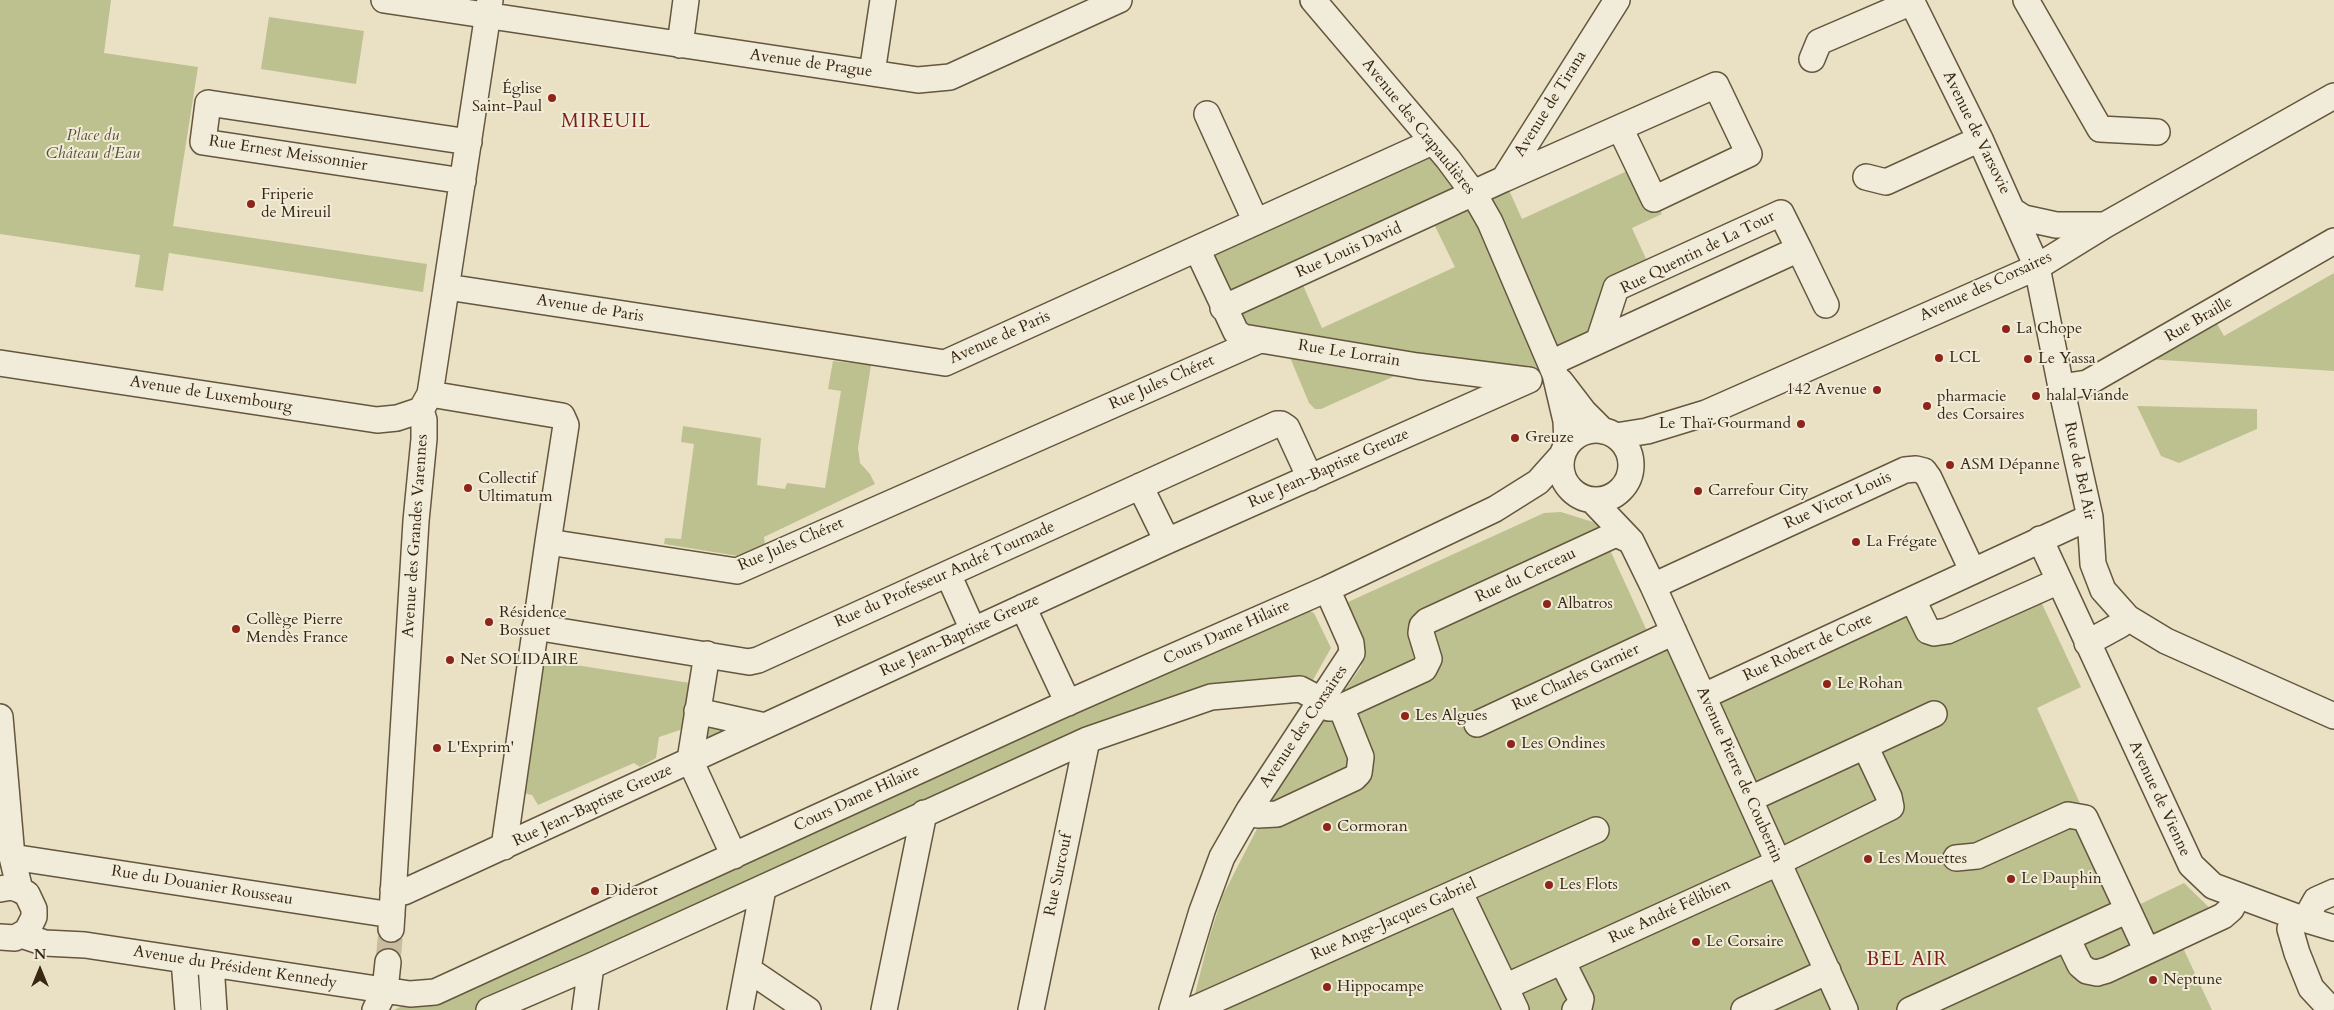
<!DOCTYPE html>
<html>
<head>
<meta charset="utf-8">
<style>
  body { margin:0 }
  #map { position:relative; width:2334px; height:1010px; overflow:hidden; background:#eae1c4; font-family:Cardo,serif }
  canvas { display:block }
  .north { position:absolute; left:15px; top:945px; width:50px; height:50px; -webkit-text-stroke:4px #f1ecd9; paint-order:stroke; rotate:0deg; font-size:14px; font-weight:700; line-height:20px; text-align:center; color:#392712 }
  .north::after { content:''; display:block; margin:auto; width:18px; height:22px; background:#392712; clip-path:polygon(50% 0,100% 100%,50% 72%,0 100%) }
</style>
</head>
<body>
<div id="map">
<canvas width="2334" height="1010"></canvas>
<div class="north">N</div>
</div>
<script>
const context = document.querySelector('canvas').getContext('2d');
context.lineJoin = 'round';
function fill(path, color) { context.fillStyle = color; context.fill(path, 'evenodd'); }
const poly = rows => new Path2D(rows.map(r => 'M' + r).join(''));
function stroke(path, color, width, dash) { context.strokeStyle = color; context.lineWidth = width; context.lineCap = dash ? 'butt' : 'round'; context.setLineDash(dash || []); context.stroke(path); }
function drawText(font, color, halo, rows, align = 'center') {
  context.font = font + ' Cardo,serif'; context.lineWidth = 4; context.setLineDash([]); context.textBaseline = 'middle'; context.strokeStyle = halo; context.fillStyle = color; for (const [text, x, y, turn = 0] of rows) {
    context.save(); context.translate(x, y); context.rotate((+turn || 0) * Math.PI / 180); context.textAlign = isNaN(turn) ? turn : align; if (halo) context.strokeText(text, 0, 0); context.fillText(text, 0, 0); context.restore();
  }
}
const green = poly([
  [0,0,111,0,104,53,198,67,173,226,427,264,423,292,169,253,163,291,135,287,140,255,0,234],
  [269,17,364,31,356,84,261,69],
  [1432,142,1474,194,1504,179,1522,219,1638,166,1662,214,1632,228,1652,272,1616,288,1599,340,1555,374,1541,379,1529,380,1417,366,1321,409,1315,409,1309,403,1289,355,1243,337,1197,249],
  [1429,214,1455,267,1322,328,1298,274],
  [2334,273,2334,371,2132,358,2211,313,2224,336],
  [833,361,871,365,858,448,860,463,870,474,875,484,764,537,765,544,738,556,664,544,665,538,681,539,694,444,681,442,683,426,761,438,757,485,785,489,787,483,825,488,841,391,828,389],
  [2137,406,2257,409,2257,429,2179,463,2161,456],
  [1561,512,1593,522,1604,530,1605,539,1652,642,1665,637,1693,698,1913,600,1928,631,2036,591,2081,687,2037,708,2128,910,2184,883,2219,917,2178,937,2212,1010,1191,1010,1209,938,1223,895,1282,780,1361,667,1364,646,1348,602,1544,513],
  [1307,610,1314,613,1331,648,1313,680,1202,692,483,1008,477,1010,394,1010,400,1007,435,1005,1294,613],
  [544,660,690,683,683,729,659,737,656,758,640,767,634,763,538,805,532,795,523,793],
  [701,724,727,730,704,739]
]);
const minorTunnel = poly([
  [388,962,391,929]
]);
const minor = poly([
  [384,0,918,80,950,77,1119,0],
  [1313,0,1448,159,1474,194,1490,222,1555,374,1566,421,1567,445],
  [1911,0,1980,139,2037,267,2061,387,2090,517,2093,564,2103,590,2128,618,2166,641,2334,716],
  [2026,0,2100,129,2157,132],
  [680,45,686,0],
  [1812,59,1819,42,1912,2],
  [872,73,883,0],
  [1207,114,1256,222],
  [1866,177,1886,182,1980,139],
  [1504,179,1716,85,1749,154,1654,199,1620,128],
  [463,181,203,142,208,103,469,142],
  [2013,211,2024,218,2056,225,2105,225],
  [1197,249,1236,332,1243,337,1417,366,1527,380],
  [1799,249,1826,305],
  [447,287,945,363,1432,142],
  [1223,308,1504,179,1617,0],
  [0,363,377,420,397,418,421,410,430,394,490,0],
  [1551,363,1799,249,1781,213,1616,288,1599,340],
  [1561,382,1584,412,1603,431],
  [2061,387,2087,383,2334,241],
  [430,394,562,416,566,425,548,542,737,571,1260,340],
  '1561 465a35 35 0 1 1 70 0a35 35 0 1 1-70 0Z',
  [1616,436,1647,431,1706,413,2037,267,2105,225,2334,96],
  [1140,486,1167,541],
  [1592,500,1631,541,1653,586,1845,1010],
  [2040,539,2191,865,2213,886,2294,916,2334,928],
  [948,574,973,630],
  [1653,586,1905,470,1916,469,1924,471,1929,478,1972,570],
  [1913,600,1928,631,1934,633,1947,631,2059,581],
  [1023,607,1068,703],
  [535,627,749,662,758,660,1277,424,1281,424,1287,428,1310,478],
  [2087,643,2120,625,2128,618],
  [707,654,690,760,734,856],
  [1704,696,2090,517],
  [1318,704,1329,708,1341,707,1424,669,1429,659,1421,633,1422,626,1427,621,1616,534,1631,541],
  [697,711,765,726],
  [0,717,12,857,20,890],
  [1477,724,1674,632],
  [1865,746,1934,714],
  [1249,810,1258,815,1277,814,1354,778,1359,773,1361,757,1341,707],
  [504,847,548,542],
  [12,857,392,915],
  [1956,858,1977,856,2068,815,2085,818,2147,951],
  [0,889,12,887,20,890,27,894,34,909,34,917,27,931,15,938,0,937],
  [393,890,404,892,1167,541,1529,380],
  [1459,891,1505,987,1771,866,1891,807,1889,797,1865,746,1750,799],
  [2294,916,2290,929,2297,953,2311,988,2324,1002],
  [2306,918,2316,900,2334,892],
  [391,929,416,521,424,439,424,420,421,410],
  [21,935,45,943,85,945,410,994,435,992,1056,708,1327,589,1495,509,1538,482,1563,454],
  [2067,938,2128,910],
  [184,960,188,1010],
  [1562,961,1581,999,1579,1008,1575,1010],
  [211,964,214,1010],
  [749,970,808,1010],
  [1505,987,1516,1010],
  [375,1010,385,990,388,962],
  [489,1010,591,966,1087,740,1211,697,1300,689,1321,700],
  [585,1010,591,966],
  [740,1010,763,889],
  [884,1010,924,813],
  [1031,1010,1087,740],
  [1172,1010,1202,911,1222,857,1249,810,1352,653,1351,643,1327,589],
  [1192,1010,1596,830],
  [1744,1010,1828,971],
  [1910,1010,2067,938,2080,965,2087,971,2097,973,2107,970,2223,916,2231,909,2238,896]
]);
const markers = [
  [552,98,5,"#8f2418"],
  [251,204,5,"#8f2418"],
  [2006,329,5,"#8f2418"],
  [1939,358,5,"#8f2418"],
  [2028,359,5,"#8f2418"],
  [1877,390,5,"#8f2418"],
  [2036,396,5,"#8f2418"],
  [1927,406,5,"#8f2418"],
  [1801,424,5,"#8f2418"],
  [1515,438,5,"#8f2418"],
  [1950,465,5,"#8f2418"],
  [468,488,5,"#8f2418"],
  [1698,491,5,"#8f2418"],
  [1856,542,5,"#8f2418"],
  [1547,604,5,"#8f2418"],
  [489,622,5,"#8f2418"],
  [236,629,5,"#8f2418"],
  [450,660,5,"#8f2418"],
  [1827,684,5,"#8f2418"],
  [1405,716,5,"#8f2418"],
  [1511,744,5,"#8f2418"],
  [437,748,5,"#8f2418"],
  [1327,827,5,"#8f2418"],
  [1868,859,5,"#8f2418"],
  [2011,879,5,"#8f2418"],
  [1549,885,5,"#8f2418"],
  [595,891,5,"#8f2418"],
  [1696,942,5,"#8f2418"],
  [2153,980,5,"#8f2418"],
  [1327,987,5,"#8f2418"]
];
const streetNames = [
  ["Avenue de Prague",811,64,8],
  ["Avenue de Tirana",1551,104,-58],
  ["Avenue des Crapaudières",1418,127,51],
  ["Avenue de Varsovie",1976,133,64],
  ["Rue Ernest Meissonnier",288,154,9],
  ["Rue Louis David",1349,251,-24],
  ["Rue Quentin de La Tour",1698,253,-26],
  ["Avenue des Corsaires",1986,287,-25],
  ["Avenue de Paris",590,309,9],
  ["Rue Braille",2199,320,-30],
  ["Avenue de Paris",1000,338,-24],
  ["Rue Le Lorrain",1349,354,9],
  ["Rue Jules Chéret",1162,383,-24],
  ["Avenue de Luxembourg",211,395,9],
  ["Rue Jean-Baptiste Greuze",1329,469,-24],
  ["Rue de Bel Air",2079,471,78],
  ["Rue Victor Louis",1838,501,-25],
  ["Avenue des Grandes Varennes",416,536,-86],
  ["Rue Jules Chéret",791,545,-23],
  ["Rue du Professeur André Tournade",945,575,-24],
  ["Rue du Cerceau",1526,576,-25],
  ["Cours Dame Hilaire",1227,633,-24],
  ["Rue Jean-Baptiste Greuze",960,636,-25],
  ["Rue Robert de Cotte",1808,648,-25],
  ["Rue Charles Garnier",1576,678,-25],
  ["Avenue des Corsaires",1304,727,-56],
  ["Avenue Pierre de Coubertin",1739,775,66],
  ["Cours Dame Hilaire",857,799,-25],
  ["Avenue de Vienne",2159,799,65],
  ["Rue Jean-Baptiste Greuze",593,806,-25],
  ["Rue Surcouf",1059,875,-78],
  ["Rue du Douanier Rousseau",202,886,9],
  ["Rue André Félibien",1670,912,-25],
  ["Rue Ange-Jacques Gabriel",1394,920,-24],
  ["Avenue du Président Kennedy",235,968,9]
];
const poiNames = [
  ["Église",542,89,"right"],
  ["Saint-Paul",542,107,"right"],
  ["Friperie",261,195],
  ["de Mireuil",261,213],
  ["La Chope",2016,329],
  ["LCL",1949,358],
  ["Le Yassa",2038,359],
  ["142 Avenue",1867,390,"right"],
  ["halal Viande",2046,396],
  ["pharmacie",1937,397],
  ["des Corsaires",1937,415],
  ["Le Thaï Gourmand",1791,424,"right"],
  ["Greuze",1525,438],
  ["ASM Dépanne",1960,465],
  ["Collectif",478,479],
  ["Ultimatum",478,497],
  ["Carrefour City",1708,491],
  ["La Frégate",1866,542],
  ["Albatros",1557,604],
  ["Résidence",499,613],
  ["Bossuet",499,631],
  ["Collège Pierre",246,620],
  ["Mendès France",246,638],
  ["Net SOLIDAIRE",460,660],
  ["Le Rohan",1837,684],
  ["Les Algues",1415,716],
  ["Les Ondines",1521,744],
  ["L'Exprim'",447,748],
  ["Cormoran",1337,827],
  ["Les Mouettes",1878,859],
  ["Le Dauphin",2021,879],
  ["Les Flots",1559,885],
  ["Diderot",605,891],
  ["Le Corsaire",1706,942],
  ["Neptune",2163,980],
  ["Hippocampe",1337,987]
];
const parkNames = [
  ["Place du",93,136],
  ["Château d'Eau",93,154]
];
const quarterNames = [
  ["MIREUIL",606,123],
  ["BEL AIR",1907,961]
];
fill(green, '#bdc190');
stroke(minorTunnel, '#c7bca0', 25, [25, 12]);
stroke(minor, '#65563e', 28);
stroke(minor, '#f1ecd9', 25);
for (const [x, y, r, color] of markers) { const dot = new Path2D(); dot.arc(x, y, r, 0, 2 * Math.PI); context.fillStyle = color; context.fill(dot); stroke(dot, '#f1ecd9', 2); }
drawText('16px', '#392712', '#f1ecd9', streetNames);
drawText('16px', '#392712', '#f1ecd9', poiNames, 'left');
drawText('italic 16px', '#5a4e32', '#f1ecd9', parkNames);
context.letterSpacing = '1px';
drawText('19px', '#7a1f14', '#f1ecd9', quarterNames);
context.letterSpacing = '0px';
</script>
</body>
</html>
